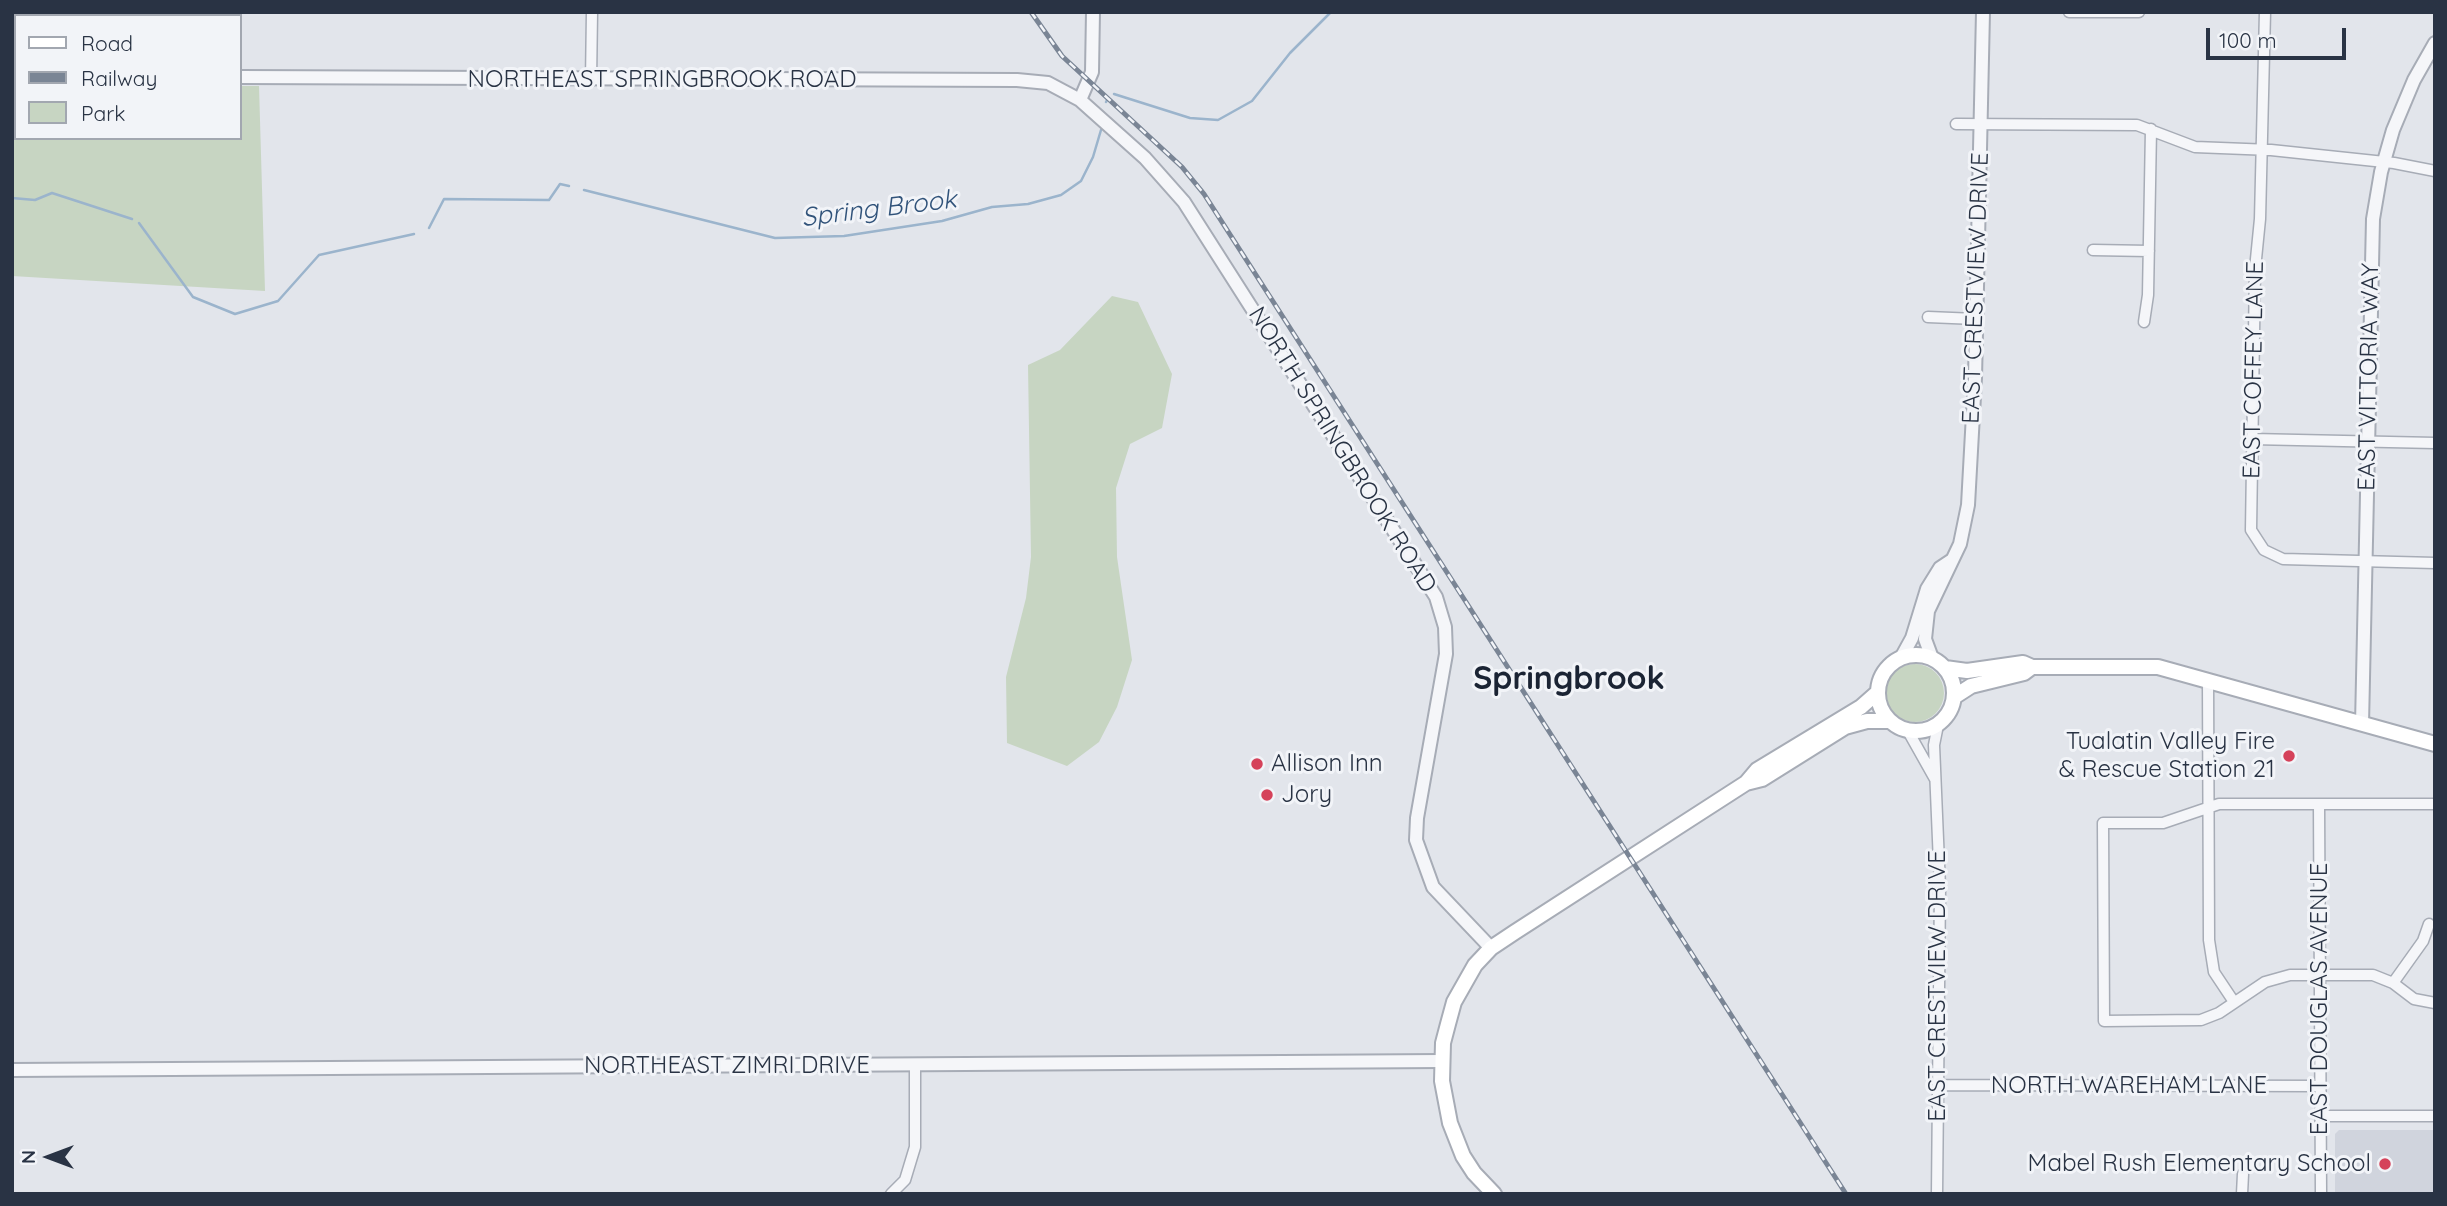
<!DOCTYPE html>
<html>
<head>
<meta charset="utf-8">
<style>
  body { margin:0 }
  #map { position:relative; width:2447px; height:1206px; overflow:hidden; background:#e2e5eb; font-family:Quicksand,sans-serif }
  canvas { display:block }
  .frame { position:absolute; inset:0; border:14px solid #293344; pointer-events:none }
  .legend { position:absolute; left:14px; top:14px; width:228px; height:126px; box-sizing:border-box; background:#f2f4f8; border:2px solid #a2a7b0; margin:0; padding:9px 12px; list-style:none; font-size:21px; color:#293344 }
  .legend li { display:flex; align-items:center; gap:14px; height:35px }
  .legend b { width:35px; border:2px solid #a2a7b0 }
  .north { position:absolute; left:14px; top:1122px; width:70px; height:70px; -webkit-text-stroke:5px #f2f4f8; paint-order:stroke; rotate:270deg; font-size:19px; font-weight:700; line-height:28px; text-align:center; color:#293344 }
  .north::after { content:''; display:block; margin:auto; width:24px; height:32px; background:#293344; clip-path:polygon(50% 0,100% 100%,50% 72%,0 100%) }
  .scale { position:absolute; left:2206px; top:28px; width:140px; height:32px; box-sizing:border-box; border:4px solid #293344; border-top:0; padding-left:9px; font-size:21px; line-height:24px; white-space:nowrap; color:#293344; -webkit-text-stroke:5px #f2f4f8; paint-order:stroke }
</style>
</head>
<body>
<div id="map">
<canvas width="2447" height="1206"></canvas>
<div class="frame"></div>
<ul class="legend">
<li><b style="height:9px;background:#fff"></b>Road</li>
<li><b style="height:9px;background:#7a8595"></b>Railway</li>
<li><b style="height:19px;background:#c7d5c2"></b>Park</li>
</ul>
<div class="north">N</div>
<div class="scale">100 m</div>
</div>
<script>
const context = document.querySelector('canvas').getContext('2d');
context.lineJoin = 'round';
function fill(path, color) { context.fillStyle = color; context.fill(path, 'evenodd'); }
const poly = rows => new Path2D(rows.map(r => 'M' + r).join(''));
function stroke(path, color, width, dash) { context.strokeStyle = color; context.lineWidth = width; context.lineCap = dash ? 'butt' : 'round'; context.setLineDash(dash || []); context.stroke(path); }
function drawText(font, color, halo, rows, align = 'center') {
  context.font = font + ' Quicksand,sans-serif'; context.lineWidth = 6; context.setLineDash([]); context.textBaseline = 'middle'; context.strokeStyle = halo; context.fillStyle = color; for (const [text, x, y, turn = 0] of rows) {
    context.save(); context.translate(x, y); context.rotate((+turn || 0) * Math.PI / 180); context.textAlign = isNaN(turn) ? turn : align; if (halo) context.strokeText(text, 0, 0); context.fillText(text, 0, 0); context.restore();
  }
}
const built = poly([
  [2339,1130,2435,1130,2435,1194,2335,1194,2335,1134]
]);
const green = poly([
  [12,83,16,83,16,138,240,138,240,86,259,86,265,291,12,276],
  [1112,296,1138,302,1172,374,1162,428,1130,444,1116,488,1117,557,1132,660,1117,707,1099,742,1067,766,1007,743,1006,677,1026,598,1031,557,1028,365,1060,350],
  '1886 693a29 29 0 1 1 58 0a29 29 0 1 1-58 0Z'
]);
const stream = poly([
  [1114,94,1190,118,1218,120,1252,101,1290,53,1331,12],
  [1106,102,1107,100],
  [584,190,775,238,844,236,942,221,992,207,1028,204,1061,195,1081,181,1093,157,1101,130],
  [12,198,35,200,52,193,132,219],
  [139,223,193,297,235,314,278,301,319,255,414,234],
  [429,228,444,199,549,200,560,184,569,186]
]);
const minor = poly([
  [2069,12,2139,12],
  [2265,12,2260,219,2255,269,2251,530,2264,550,2283,559,2435,563],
  [197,16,197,12],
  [591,81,592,12],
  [1956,124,2137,125,2195,147,2271,150,2394,163,2435,171],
  [2093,250,2149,251],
  [1928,317,1976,319],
  [2144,322,2148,295,2151,129],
  [2252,439,2435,443],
  [2208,680,2209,940,2214,972,2234,1002],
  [1908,731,1935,779],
  [2319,804,2321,1194],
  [2435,804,2219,804,2163,823,2103,823,2104,1021,2201,1020,2219,1013,2265,982,2290,975,2373,975,2393,983,2414,999,2435,1003],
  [2393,983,2423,941,2429,924],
  [1938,1085,2321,1086],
  [2321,1116,2435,1116],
  [891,1194,905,1180,915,1147,915,1065],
  [1937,1194,1940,887,1934,745,1938,725],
  [2242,1194,2243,1174]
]);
const tertiary = poly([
  [12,74,16,74],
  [240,77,1017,80,1048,83,1080,100,1145,158,1184,202,1436,597,1445,627,1446,654,1417,818,1416,840,1433,887,1491,948],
  [1080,100,1092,72,1093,12],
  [1901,658,1912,638,1927,589,1940,568,1952,560],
  [1932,658,1925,639,1928,611,1960,544,1968,505,1975,378,1983,12],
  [2362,724,2373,219,2381,172,2393,130,2414,80,2435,43],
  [12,1070,1442,1061]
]);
const secondary = poly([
  '1878 693a38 38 0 1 1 76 0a38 38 0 1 1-76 0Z',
  [1945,668,1967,671,2023,663,2032,667,2158,667,2435,744],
  [1954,697,1971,686,2024,673,2032,667],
  [1746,783,1762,779,1845,727,1867,721,1889,721],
  [1494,1194,1474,1173,1463,1156,1450,1123,1442,1081,1443,1043,1448,1024,1454,1002,1475,965,1491,948,1515,932,1746,783,1757,770,1861,707,1878,692]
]);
const rail = poly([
  [1031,12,1062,56,1182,167,1204,194,1846,1194]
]);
const markers = [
  [2289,756,7,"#d5425a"],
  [1257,764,7,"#d5425a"],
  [1267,795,7,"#d5425a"],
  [2385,1164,7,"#d5425a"]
];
const streetNames = [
  ["NORTHEAST SPRINGBROOK ROAD",662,80],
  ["EAST CRESTVIEW DRIVE",1976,288,-88],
  ["EAST COFFEY LANE",2254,370,-89],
  ["EAST VITTORIA WAY",2369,377,-89],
  ["NORTH SPRINGBROOK ROAD",1342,450,58],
  ["EAST CRESTVIEW DRIVE",1938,986,-90],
  ["EAST DOUGLAS AVENUE",2320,999,-90],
  ["NORTHEAST ZIMRI DRIVE",727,1066],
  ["NORTH WAREHAM LANE",2129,1086]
];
const poiNames = [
  ["Tualatin Valley Fire",2275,742],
  ["& Rescue Station 21",2275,770],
  ["Allison Inn",1271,764,"left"],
  ["Jory",1281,795,"left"],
  ["Mabel Rush Elementary School",2371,1164]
];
const waterNames = [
  ["Spring Brook",879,209,-7]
];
const districtNames = [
  ["Springbrook",1569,679]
];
fill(built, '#d0d4dd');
fill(green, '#c7d5c2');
stroke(stream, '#9bb4cc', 2.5);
stroke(minor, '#a7acb6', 13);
stroke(tertiary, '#a7acb6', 16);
stroke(secondary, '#a7acb6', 18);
stroke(minor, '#f5f6f9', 10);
stroke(tertiary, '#f5f6f9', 12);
stroke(secondary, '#fff', 14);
stroke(rail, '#7a8595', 5);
stroke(rail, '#f2f4f8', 2.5, [8]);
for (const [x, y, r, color] of markers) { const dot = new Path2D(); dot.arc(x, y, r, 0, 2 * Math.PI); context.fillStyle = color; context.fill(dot); stroke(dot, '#f2f4f8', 2.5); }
drawText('24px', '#293344', '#f2f4f8', streetNames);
drawText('24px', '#293344', '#f2f4f8', poiNames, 'right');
drawText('italic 26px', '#31537a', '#f2f4f8', waterNames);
drawText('bold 32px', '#1b2434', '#f2f4f8', districtNames);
</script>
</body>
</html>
